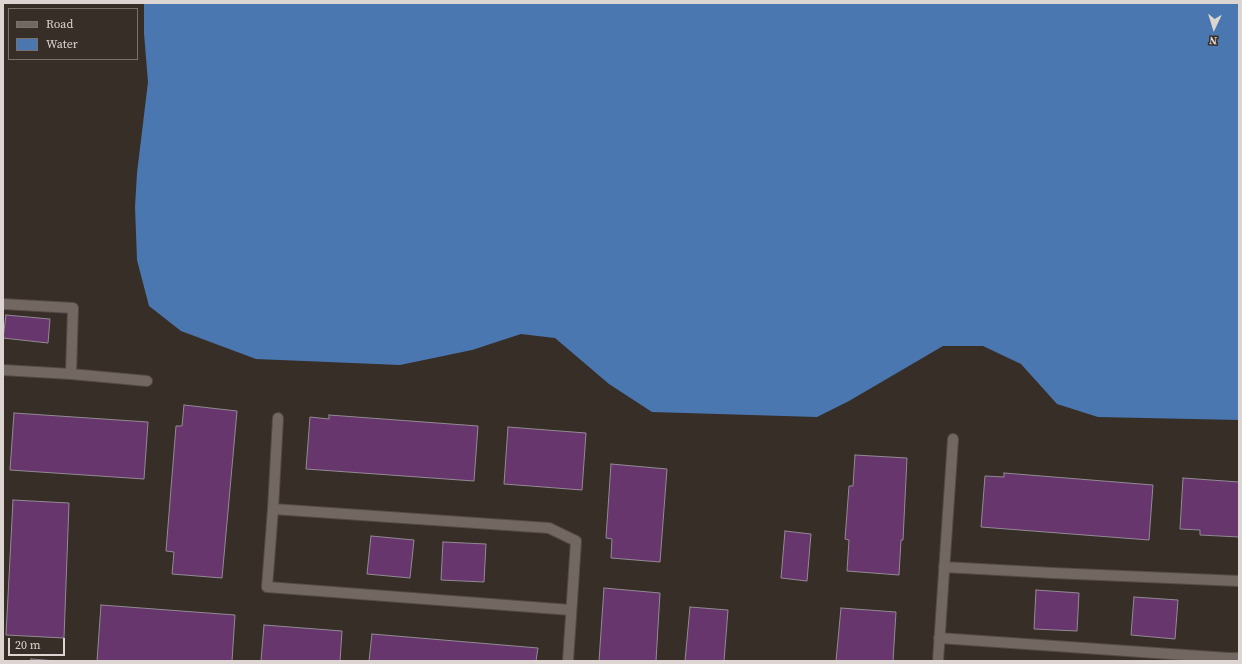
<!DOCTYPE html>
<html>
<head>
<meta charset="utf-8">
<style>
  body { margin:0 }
  #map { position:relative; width:1242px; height:664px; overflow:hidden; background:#382e28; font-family:"Source Serif 4",serif }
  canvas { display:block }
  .frame { position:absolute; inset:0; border:4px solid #dcd5d1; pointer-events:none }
  .legend { position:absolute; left:8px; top:8px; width:130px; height:52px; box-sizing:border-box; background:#382e28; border:1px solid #7a716c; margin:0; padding:5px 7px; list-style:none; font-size:12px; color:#dcd5d1 }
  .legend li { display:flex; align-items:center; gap:8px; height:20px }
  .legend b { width:20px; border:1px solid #7a716c }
  .north { position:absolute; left:1194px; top:8px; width:40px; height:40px; -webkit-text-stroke:3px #382e28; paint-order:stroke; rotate:184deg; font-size:11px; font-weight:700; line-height:16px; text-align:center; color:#dcd5d1 }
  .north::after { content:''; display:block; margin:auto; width:14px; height:18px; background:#dcd5d1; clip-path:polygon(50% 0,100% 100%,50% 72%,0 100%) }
  .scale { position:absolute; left:8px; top:638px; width:57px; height:18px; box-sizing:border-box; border:2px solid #dcd5d1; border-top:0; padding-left:5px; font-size:12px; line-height:14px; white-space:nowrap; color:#dcd5d1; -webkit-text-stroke:3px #382e28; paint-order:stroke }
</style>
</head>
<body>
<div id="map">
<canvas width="1242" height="664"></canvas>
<div class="frame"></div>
<ul class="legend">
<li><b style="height:5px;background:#736861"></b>Road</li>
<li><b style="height:11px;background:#4b77b1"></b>Water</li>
</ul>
<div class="north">N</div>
<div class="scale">20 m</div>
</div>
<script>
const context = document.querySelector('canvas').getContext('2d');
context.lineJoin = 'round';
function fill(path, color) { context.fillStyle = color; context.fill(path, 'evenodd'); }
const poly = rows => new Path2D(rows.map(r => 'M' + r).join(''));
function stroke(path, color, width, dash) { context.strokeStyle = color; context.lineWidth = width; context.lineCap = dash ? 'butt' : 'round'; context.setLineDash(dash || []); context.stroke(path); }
const water = poly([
  [144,3,1239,3,1239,420,1098,417,1057,404,1021,364,983,346,943,346,849,401,817,417,652,412,609,384,555,338,521,334,472,350,400,365,256,359,181,331,149,306,137,260,135,207,137,173,148,82,144,33]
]);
const building = poly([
  [6,315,50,319,48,343,3,338,6,315],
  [184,405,237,411,222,578,172,574,174,552,166,551,176,426,182,426,184,405],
  [14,413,148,422,144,479,10,470,14,413],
  [329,415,478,426,474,481,306,469,310,417,329,419,329,415],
  [508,427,586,433,582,490,504,484,508,427],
  [855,455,907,458,903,540,901,540,899,575,847,571,849,540,845,539,849,486,853,486,855,455],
  [611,464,667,469,660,562,611,558,612,539,606,538,611,464],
  [1004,473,1153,485,1149,540,981,527,985,476,1004,477,1004,473],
  [1183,478,1239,482,1239,537,1200,535,1200,530,1180,529,1183,478],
  [13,500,69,503,64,638,6,635,13,500],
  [785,531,811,534,807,581,781,578,785,531],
  [371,536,414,540,410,578,367,574,371,536],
  [443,542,486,544,484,582,441,580,443,542],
  [604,588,660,593,656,661,599,661,604,588],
  [1036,590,1079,593,1077,631,1034,629,1036,590],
  [1134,597,1178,600,1175,639,1131,635,1134,597],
  [101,605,235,615,232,661,97,661,101,605],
  [690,607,728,610,724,661,685,661,690,607],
  [841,608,896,612,893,661,836,661,841,608],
  [264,625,342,631,340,661,261,661,264,625],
  [372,634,538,648,536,661,369,661,372,634],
  [31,659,57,661,31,661,31,659]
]);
const service = poly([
  [3,304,73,308,71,374,3,370],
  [71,374,147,381],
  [273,509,278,418]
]);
const minor = poly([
  [944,567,1053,573,1239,581],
  [939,638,1229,658,1239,658],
  [568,661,576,541,549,528,273,509,267,587,571,610],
  [938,661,953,439]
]);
fill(water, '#4b77b1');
fill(building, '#66366c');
stroke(building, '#938a94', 1);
stroke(service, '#544b46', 12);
stroke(minor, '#544b46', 12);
stroke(service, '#736861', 10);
stroke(minor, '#736861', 10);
</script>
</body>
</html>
